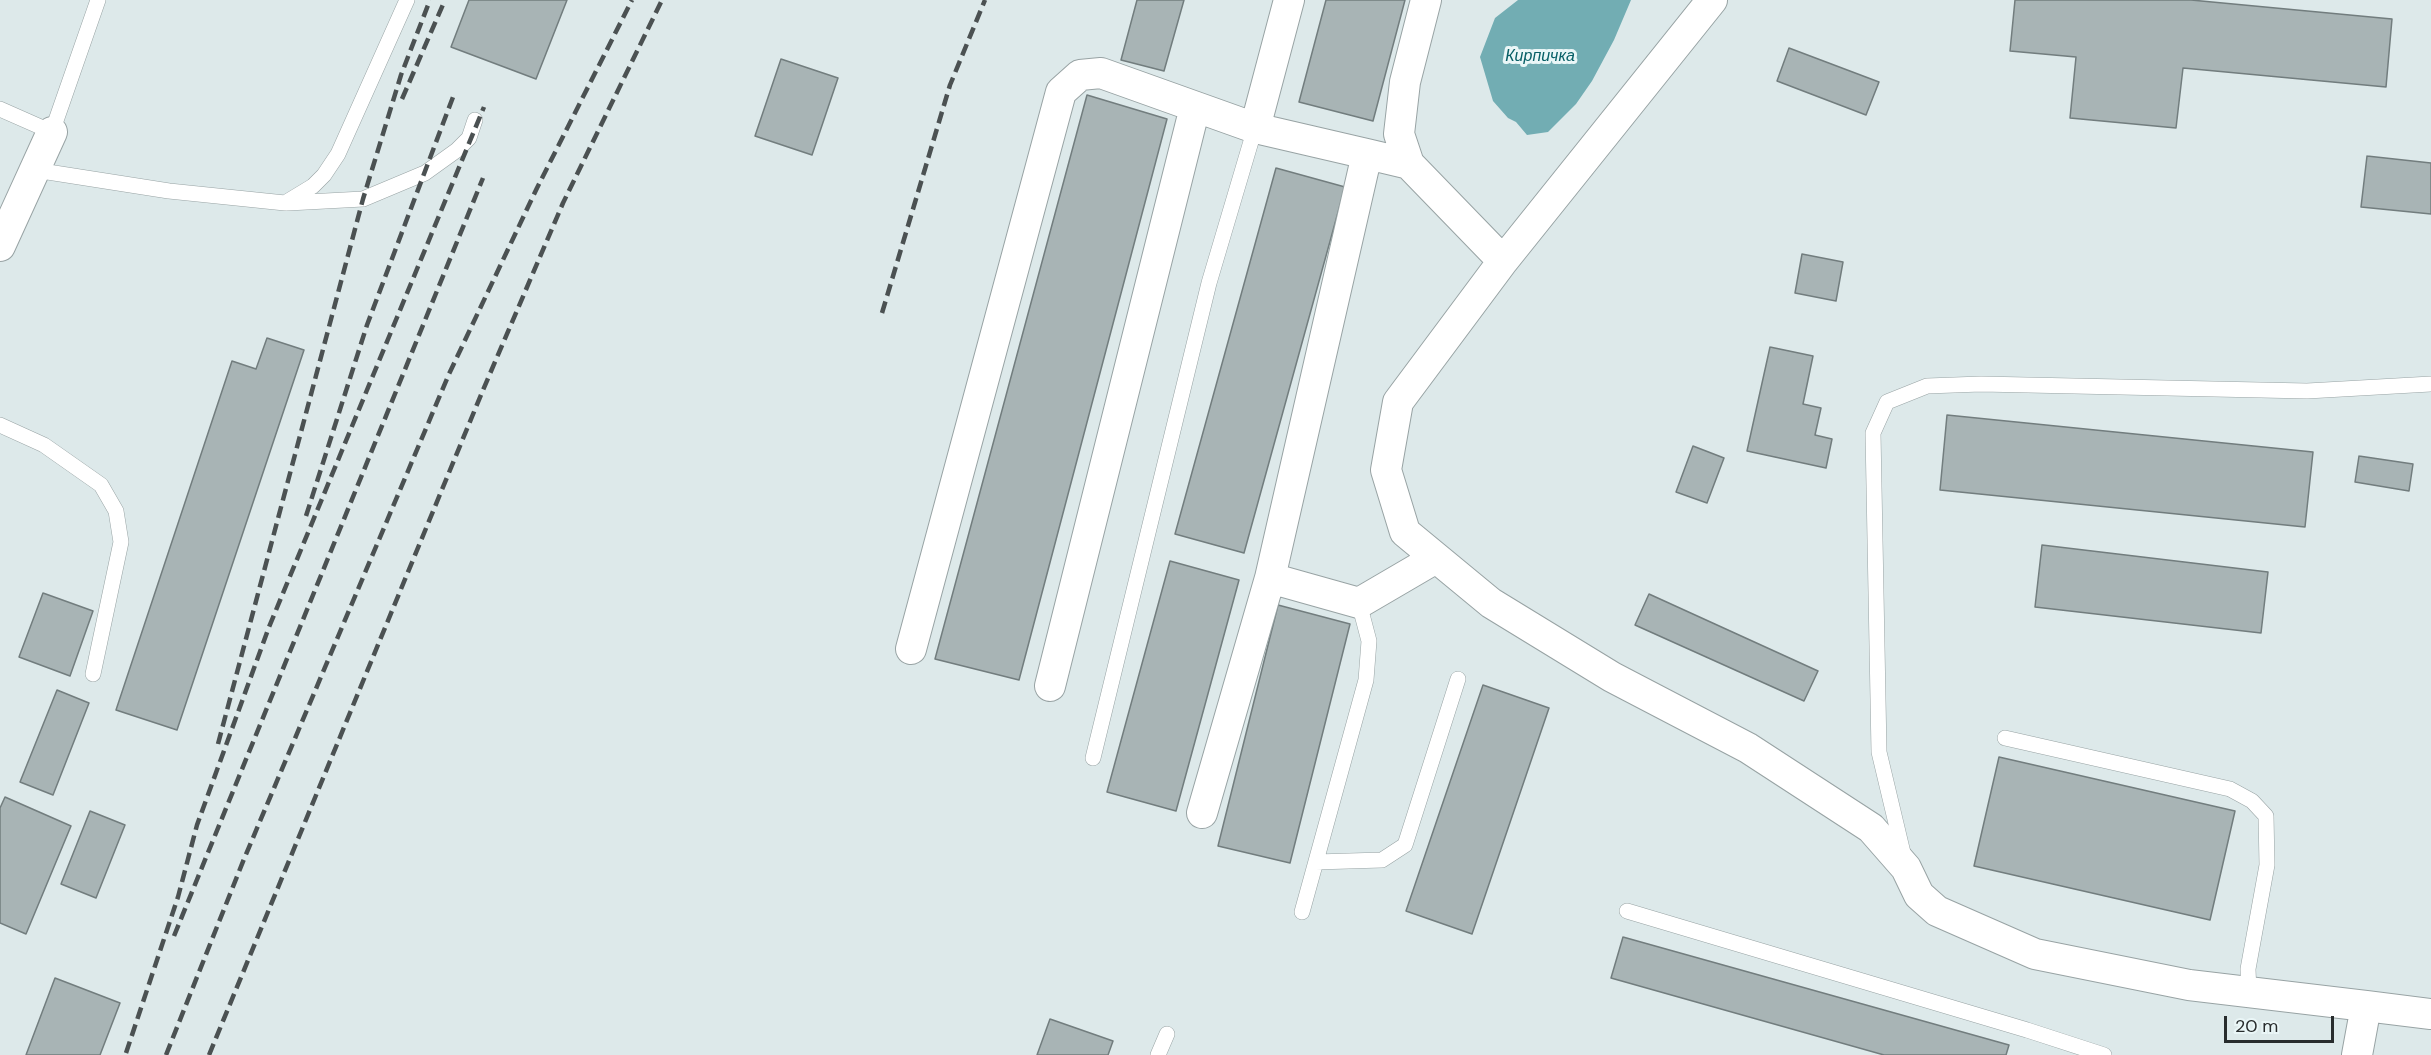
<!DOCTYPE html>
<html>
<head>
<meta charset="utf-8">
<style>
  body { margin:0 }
  #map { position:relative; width:2431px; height:1055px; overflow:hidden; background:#dde9ea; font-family:"DM Sans",sans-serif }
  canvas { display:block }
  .scale { position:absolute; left:2224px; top:1016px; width:110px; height:27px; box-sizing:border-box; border:3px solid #282c2d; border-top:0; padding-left:8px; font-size:18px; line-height:21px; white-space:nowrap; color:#282c2d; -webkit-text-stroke:4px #eaf6f7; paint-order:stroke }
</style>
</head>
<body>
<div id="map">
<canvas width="2431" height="1055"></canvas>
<div class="scale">20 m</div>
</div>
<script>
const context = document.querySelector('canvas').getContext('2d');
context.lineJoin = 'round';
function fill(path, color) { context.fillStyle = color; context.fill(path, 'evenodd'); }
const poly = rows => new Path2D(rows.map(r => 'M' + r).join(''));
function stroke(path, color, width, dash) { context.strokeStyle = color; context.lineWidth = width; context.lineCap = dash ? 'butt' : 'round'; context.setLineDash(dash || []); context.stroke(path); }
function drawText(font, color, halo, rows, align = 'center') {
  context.font = font + ' "DM Sans",sans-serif'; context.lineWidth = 6; context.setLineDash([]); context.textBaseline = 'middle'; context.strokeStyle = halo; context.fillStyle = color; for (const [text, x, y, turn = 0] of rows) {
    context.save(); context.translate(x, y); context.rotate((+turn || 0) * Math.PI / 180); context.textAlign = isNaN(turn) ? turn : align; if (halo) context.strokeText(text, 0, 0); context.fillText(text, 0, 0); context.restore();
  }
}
const water = poly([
  [1518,0,1631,0,1614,40,1592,81,1576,104,1548,132,1527,135,1516,122,1508,118,1493,101,1480,57,1495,18]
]);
const building = poly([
  [469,0,567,0,536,79,451,47,469,0],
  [1137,0,1184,0,1164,71,1121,60,1137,0],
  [1326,0,1405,0,1373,121,1299,102,1326,0],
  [2015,0,2191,0,2392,19,2386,87,2183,68,2176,128,2070,118,2076,57,2010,51,2015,0],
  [1789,48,1879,82,1866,115,1777,81,1789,48],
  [781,59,838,78,812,155,755,136,781,59],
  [1087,95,1167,119,1019,680,935,659,1087,95],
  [2367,156,2431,163,2431,214,2361,207,2367,156],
  [1276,168,1345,187,1244,553,1175,534,1276,168],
  [1802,254,1843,262,1836,301,1795,293,1802,254],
  [267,338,304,350,177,730,116,710,232,361,256,369,267,338],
  [1770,347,1813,356,1803,404,1821,408,1815,435,1832,439,1826,468,1747,451,1770,347],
  [1947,415,2313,452,2305,527,1940,490,1947,415],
  [1693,446,1724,458,1707,503,1676,492,1693,446],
  [2359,456,2413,464,2409,491,2355,482,2359,456],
  [2042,545,2268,572,2261,633,2035,607,2042,545],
  [1170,561,1239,580,1176,811,1107,792,1170,561],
  [43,593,93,611,70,676,19,657,43,593],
  [1649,594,1818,671,1804,701,1635,625,1649,594],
  [1278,605,1350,624,1290,863,1218,846,1278,605],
  [1483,685,1549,708,1472,934,1406,911,1483,685],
  [57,690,89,703,53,795,20,782,57,690],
  [1999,757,2235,811,2210,920,1974,866,1999,757],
  [5,797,71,826,26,934,0,923,0,808,5,797],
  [90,811,125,825,96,898,61,884,90,811],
  [1623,937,2009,1045,2006,1055,1884,1055,1611,978,1623,937],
  [55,978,120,1003,100,1055,26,1055,55,978],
  [1050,1019,1113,1041,1108,1055,1037,1055,1050,1019]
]);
const service = poly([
  [0,109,52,132,98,0],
  [35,170,169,191,285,203,313,186,324,175,338,154,407,0],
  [288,203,363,199,425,173,457,150,469,138,475,120],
  [0,425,44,445,101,485,116,511,121,542,93,674],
  [2005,738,2230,789,2252,801,2266,816,2267,865,2248,969,2249,993],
  [1093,758,1209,283,1255,128],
  [1904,857,1879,752,1873,433,1887,402,1927,386,1981,384,2307,391,2431,384],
  [1316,862,1382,860,1405,845,1458,679],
  [1627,911,2027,1030,2104,1055],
  [1302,912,1366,680,1369,641,1359,603],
  [1158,1055,1167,1034]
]);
const minor = poly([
  [1289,0,1255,128,1367,154],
  [1426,0,1405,82,1399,134,1409,164,1503,261],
  [1712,0,1503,261,1398,402,1386,470,1405,532,1491,603,1612,677,1748,748,1871,828,1906,868,1919,895,1937,911,2035,954,2189,985,2366,1006],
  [0,246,52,132],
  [1270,578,1367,154,1409,164],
  [911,649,1061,92,1080,75,1101,73,1255,128],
  [1050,686,1195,107],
  [1202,813,1270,578,1359,603,1436,558],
  [2357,1055,2366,1006,2431,1014]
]);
const rail = poly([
  [402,99,445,0],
  [882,313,950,85,985,0],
  [306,516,367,325,453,97],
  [218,744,363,199,401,75,430,0],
  [174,936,483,178],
  [126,1053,178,897,197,825,269,627,484,107],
  [166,1055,244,859,449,374,537,188,632,0],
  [209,1055,483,390,563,203,662,0]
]);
const waterNames = [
  ["Кирпичка",1540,57]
];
fill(water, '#72adb3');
fill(building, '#a8b4b5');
stroke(building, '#727d7e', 1.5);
stroke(service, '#98a3a4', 16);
stroke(minor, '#98a3a4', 32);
stroke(service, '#fff', 15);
stroke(minor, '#fff', 30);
stroke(rail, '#4b5152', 4.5, [12, 6]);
drawText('italic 16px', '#096067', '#eaf6f7', waterNames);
</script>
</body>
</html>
